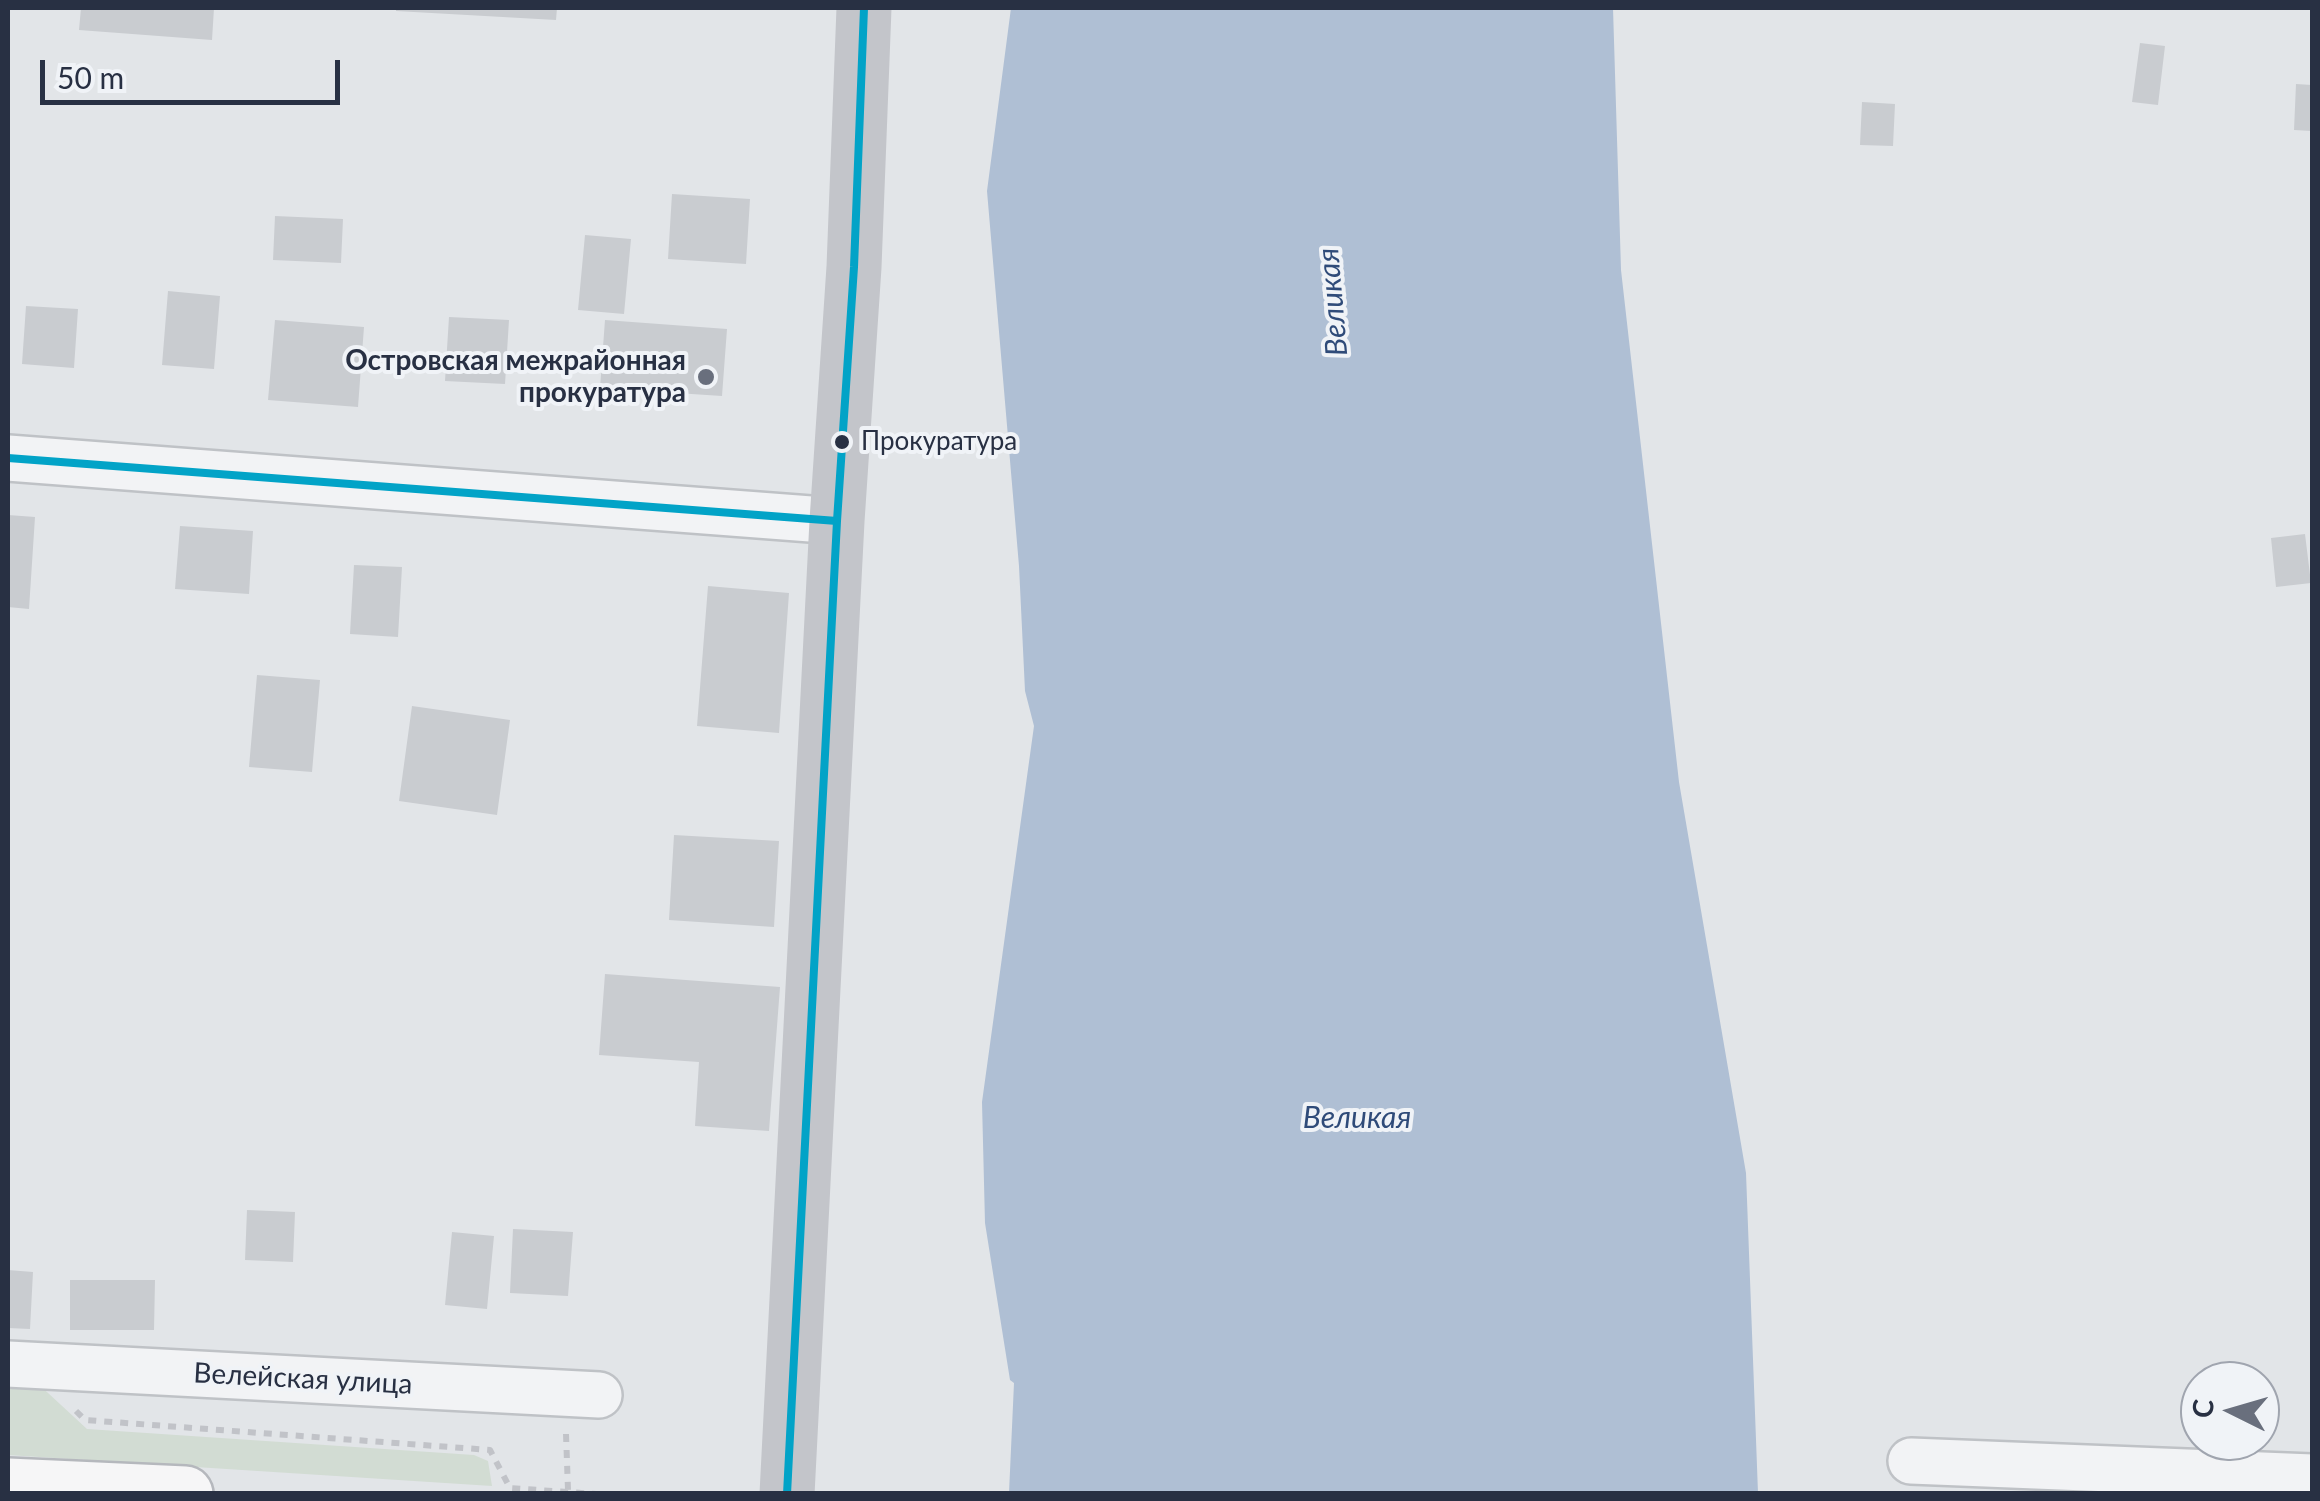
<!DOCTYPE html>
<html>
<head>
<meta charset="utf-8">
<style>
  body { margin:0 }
  #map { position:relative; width:2320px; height:1501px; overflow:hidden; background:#e2e5e8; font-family:Lato,sans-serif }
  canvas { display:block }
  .frame { position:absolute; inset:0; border:10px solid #283043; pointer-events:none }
  .north { position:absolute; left:2180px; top:1361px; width:100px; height:100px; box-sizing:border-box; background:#f0f3f7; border:2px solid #a0a5af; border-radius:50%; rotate:275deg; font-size:28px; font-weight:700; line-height:40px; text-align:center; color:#283043 }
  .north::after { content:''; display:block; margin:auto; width:35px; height:45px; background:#696f7d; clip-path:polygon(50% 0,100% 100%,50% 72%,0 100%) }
  .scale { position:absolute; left:40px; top:60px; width:300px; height:45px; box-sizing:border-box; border:5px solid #283043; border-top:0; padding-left:12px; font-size:30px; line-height:35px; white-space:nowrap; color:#283043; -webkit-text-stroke:8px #f0f3f7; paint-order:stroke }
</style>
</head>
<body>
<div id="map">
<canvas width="2320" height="1501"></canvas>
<div class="frame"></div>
<div class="north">С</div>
<div class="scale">50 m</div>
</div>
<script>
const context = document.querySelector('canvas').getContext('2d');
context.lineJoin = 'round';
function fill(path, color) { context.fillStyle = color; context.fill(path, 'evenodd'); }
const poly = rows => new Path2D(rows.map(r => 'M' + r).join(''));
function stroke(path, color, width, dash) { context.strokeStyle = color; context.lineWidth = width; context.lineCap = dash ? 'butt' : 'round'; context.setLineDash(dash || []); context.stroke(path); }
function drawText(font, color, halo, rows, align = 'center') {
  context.font = font + ' Lato,sans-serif'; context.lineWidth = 8; context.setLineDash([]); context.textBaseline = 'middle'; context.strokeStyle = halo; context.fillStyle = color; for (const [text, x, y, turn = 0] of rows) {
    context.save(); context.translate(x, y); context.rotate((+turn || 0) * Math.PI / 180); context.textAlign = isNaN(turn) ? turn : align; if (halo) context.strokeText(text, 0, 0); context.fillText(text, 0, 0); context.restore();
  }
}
const green = poly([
  [8,1378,34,1380,87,1429,474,1455,488,1461,492,1486,8,1455]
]);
const water = poly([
  [1011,8,1613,8,1621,270,1679,782,1746,1173,1758,1493,1009,1493,1014,1383,1010,1380,985,1223,982,1102,1034,726,1025,691,1019,566,987,191]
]);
const building = poly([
  [81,8,214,8,212,40,79,30],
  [396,8,557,8,556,20,396,11],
  [2140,43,2165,46,2158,105,2132,102],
  [2296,84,2312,85,2312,131,2294,130],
  [1862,102,1895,104,1893,146,1860,145],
  [672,194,750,199,746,264,668,259],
  [275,216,343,219,341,263,273,260],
  [585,235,631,239,624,314,578,310],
  [168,291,220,296,214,369,162,365],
  [26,306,78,309,74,368,22,364],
  [449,317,509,320,505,384,445,381],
  [275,320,364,327,358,407,268,400],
  [605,320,727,329,722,396,600,388],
  [8,515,35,517,29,609,8,607],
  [180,526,253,531,249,594,175,589],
  [2305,534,2311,583,2276,587,2271,538],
  [354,565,402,567,398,637,350,634],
  [708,586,789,593,779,733,697,726],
  [257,675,320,680,312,772,249,767],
  [412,706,510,720,497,815,399,801],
  [674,835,779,841,774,927,669,920],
  [605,974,780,987,769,1131,695,1126,699,1062,599,1055],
  [247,1210,295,1212,293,1262,245,1260],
  [513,1229,573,1232,568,1296,510,1293],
  [452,1232,494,1236,487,1309,445,1305],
  [8,1270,33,1272,30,1329,8,1328],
  [70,1280,155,1280,154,1330,70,1330]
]);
const path = poly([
  [76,1411,85,1420,490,1450,510,1488,596,1494],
  [566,1434,568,1490]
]);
const street = poly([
  [8,458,837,521],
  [8,1364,599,1395],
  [1911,1461,2312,1477]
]);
const secondary = poly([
  [787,1494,837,521,854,267,864,8]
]);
const highway = poly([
  [8,1486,185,1494]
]);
const bus1 = poly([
  [8,458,837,521],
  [787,1494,837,521,854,267,864,8]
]);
const markers = [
  [706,377,10,"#696f7d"],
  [842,442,9,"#283043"]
];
const busNames = [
  ["Прокуратура",861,442]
];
const poiNames = [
  ["Островская межрайонная",686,361],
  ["прокуратура",686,393]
];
const streetNames = [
  ["Велейская улица",303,1379,3]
];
const waterNames = [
  ["Великая",1333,302,-95],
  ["Великая",1357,1118]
];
fill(green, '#d2dcd3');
fill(water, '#afbfd4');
fill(building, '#c9ccd0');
stroke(street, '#bfc2c6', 50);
stroke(highway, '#b5b8bd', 60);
stroke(path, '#c1c3c8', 6, [8, 8]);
stroke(street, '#f2f3f5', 45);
stroke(secondary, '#c3c5ca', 55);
stroke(highway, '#f6f6f7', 55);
stroke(bus1, '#02a3c7', 8);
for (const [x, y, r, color] of markers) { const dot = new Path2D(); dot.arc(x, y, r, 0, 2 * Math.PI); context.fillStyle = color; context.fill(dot); stroke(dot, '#f0f3f7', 4); }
drawText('26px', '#283043', '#f0f3f7', busNames, 'left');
drawText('bold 28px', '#283043', '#f0f3f7', poiNames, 'right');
drawText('28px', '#283043', '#f0f3f7', streetNames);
drawText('italic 30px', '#2f4b79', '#f0f3f7', waterNames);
</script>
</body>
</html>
